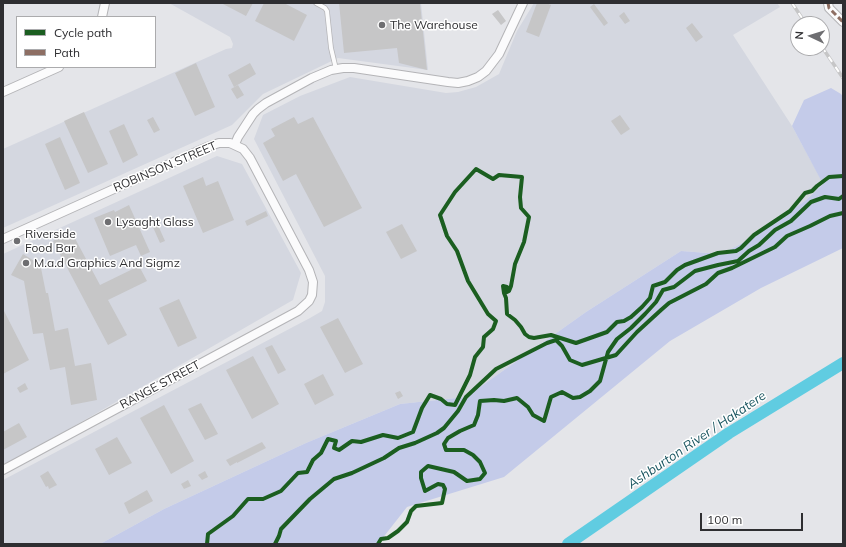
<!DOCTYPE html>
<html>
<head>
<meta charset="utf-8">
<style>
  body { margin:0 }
  #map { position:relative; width:846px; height:547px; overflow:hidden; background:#e4e5e9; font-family:Mulish,sans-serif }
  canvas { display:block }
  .frame { position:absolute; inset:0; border:4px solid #2e2e31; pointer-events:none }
  .legend { position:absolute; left:16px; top:16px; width:140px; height:52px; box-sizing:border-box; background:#fff; border:1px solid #ababad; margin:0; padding:5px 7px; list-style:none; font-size:12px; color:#2e2e31 }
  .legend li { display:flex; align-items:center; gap:8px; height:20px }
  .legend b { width:20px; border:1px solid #ababad }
  .north { position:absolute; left:790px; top:16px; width:40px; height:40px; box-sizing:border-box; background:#fff; border:1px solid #ababad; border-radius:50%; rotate:274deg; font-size:11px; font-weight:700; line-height:16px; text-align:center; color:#2e2e31 }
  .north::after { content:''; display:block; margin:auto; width:14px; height:18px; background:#6e6e71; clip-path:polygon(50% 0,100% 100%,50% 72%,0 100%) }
  .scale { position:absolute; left:700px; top:513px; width:103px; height:18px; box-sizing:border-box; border:2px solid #2e2e31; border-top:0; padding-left:5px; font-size:12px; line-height:14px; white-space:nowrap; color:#2e2e31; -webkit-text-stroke:3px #fff; paint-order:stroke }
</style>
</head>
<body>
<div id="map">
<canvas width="846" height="547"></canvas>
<div class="frame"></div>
<ul class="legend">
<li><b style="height:5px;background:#1b5e20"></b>Cycle path</li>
<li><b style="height:5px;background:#8d6e63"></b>Path</li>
</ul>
<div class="north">N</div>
<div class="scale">100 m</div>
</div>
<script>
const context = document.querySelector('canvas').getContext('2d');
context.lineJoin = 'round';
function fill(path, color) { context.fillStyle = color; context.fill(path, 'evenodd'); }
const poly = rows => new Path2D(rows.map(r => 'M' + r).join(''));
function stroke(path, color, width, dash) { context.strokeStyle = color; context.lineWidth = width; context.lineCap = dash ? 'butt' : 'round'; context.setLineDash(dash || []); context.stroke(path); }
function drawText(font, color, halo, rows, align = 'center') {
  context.font = font + ' Mulish,sans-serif'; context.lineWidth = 3; context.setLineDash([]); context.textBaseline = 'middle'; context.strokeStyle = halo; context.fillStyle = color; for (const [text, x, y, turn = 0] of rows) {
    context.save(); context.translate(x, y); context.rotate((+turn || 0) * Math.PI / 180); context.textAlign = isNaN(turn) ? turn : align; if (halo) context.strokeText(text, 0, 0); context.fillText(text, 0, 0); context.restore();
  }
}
const built = poly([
  [169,3,421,3,428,70,338,58,263,94,232,125,3,228,3,149,226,49,232,48,233,44,230,37],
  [534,3,777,3,780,7,733,35,792,126,823,183,806,200,754,237,721,254,681,251,586,312,466,397,400,404,306,443,164,509,100,544,3,544,3,480,310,318,322,311,325,302,325,276,254,139,263,115,300,96,350,77,446,93,458,92,476,87,499,74,517,31],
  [217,156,242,164,301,273,293,300,3,467,3,254]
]);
const green = poly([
  [831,88,841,94,843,97,843,248,761,288,670,341,504,477,407,507,378,544,100,544,164,509,306,443,400,404,466,397,586,312,681,251,721,254,754,237,806,200,823,184,792,126,804,100]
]);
const river = poly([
  [568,544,729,433,843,363]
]);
const building = poly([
  [221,3,253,3,246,16],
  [264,3,284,3,307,15,294,41,255,21],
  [339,3,420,3,427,70,399,63,397,48,344,53],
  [537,3,546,3,551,5,539,37,526,32],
  [594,4,608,23,604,26,590,7],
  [498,10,506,21,501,25,492,14],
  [624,12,630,21,625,24,619,16],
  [692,23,703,37,696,42,686,28],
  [196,63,215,107,195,116,175,73],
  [250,63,256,74,234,87,228,75],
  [238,85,244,95,237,99,231,89],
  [84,112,108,164,88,173,64,121],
  [620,115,630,129,621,135,611,121],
  [153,117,160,130,154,133,147,120],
  [294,117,298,124,313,117,362,208,324,227,296,174,283,181,263,143,275,136,271,129],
  [124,124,138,155,123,163,109,131],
  [60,137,80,183,65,190,45,144],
  [203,177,206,186,218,181,234,220,203,233,183,186],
  [129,205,150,252,141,256,136,245,110,256,94,218,114,210,115,212],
  [266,211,268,216,247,226,245,221],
  [157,223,165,241,160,243,152,225],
  [402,224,417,251,401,259,386,232],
  [71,231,100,285,139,266,147,281,108,300,127,335,108,345,53,241],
  [23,254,39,264,38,266,41,268,46,293,48,293,55,331,68,328,75,366,91,363,97,400,71,405,65,367,50,370,43,333,33,334,24,281,11,275],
  [179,299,197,338,178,347,159,308],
  [3,309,29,360,3,374],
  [338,318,363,364,345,373,320,327],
  [272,345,286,370,278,374,265,348],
  [253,356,279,404,252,419,226,370],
  [323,374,334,395,315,405,304,384],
  [25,383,28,389,20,393,17,388],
  [400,391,403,396,398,399,395,393],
  [201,403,218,434,205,440,188,409],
  [164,405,194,461,171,474,140,418],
  [19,423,27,437,3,450,3,432],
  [117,437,132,463,109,475,95,449],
  [262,442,266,448,237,463,237,462,230,466,226,460],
  [48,471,57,485,49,489,48,486,46,487,40,476],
  [205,471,208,477,202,480,198,475],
  [188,480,191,486,184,489,181,484],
  [147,490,153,501,129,514,124,503]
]);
const service = poly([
  [316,3,325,8,327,11,331,48,336,69]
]);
const minor = poly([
  [828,3,829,8,843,22],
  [102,17,105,3],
  [3,92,59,67],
  [235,144,238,137,253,114,258,109,266,103,312,78,331,70,343,68,354,68,448,82,458,83,468,81,478,77,486,71,499,54,523,3],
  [3,239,207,147,219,143,230,143,243,149,250,158,309,270,313,282,312,295,309,301,298,311,3,470]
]);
const rail = poly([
  [792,3,806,24],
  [822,47,843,78]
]);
const quiet = poly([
  [828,3,829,8,843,22]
]);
const cycleway = poly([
  [207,544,208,534,233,516,248,499,263,499,281,491,298,473,307,472,313,460,321,453,328,439,336,441,334,448,339,450,352,441,361,442,383,435,398,438,413,432,422,408,430,395,441,399,447,404,455,405,470,375,475,357,483,347,484,337,493,329,496,321,488,314,468,281,457,251,447,236,440,215,455,192,476,169,493,179,499,175,522,177,520,197,521,208,529,217,524,242,515,264,511,286,509,291,507,292,507,287,503,286,504,293,506,298,507,314,515,320,521,327,525,334,529,337,534,338,551,335,576,343,607,332,617,322,624,321,631,317,642,307,650,298,653,286,665,282,677,270,685,265,718,253,736,251,741,248,754,235,790,211,805,193,812,191,817,186,829,177,843,176],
  [275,544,279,536,281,529,310,499,334,479,352,473,384,458,399,448,415,443,437,433,444,428,458,411,466,397,496,369,547,343,556,340,562,346,570,360,582,365,616,355,637,332,661,310,669,303,706,284,718,273,732,268,775,247,787,236,810,226,830,216,843,213],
  [378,544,381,539,388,538,398,531,407,522,411,511,416,506,442,503,445,489,443,485,438,484,425,491,421,478,421,472,428,466,454,472,467,481,480,479,485,473,480,462,473,455,464,450,446,450,444,444,448,438,460,431,474,425,478,415,480,401,494,400,504,401,517,398,528,407,533,415,544,421,551,397,562,392,573,398,580,397,590,391,600,381,608,352,617,339,631,328,645,314,656,302,663,290,674,287,695,271,718,265,738,261,749,251,759,245,775,230,791,221,811,202,825,197,839,199,843,196]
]);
const markers = [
  [382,25,4,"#6e6e71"],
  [108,222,4,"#6e6e71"],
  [17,241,4,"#6e6e71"],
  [26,263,4,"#6e6e71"]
];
const poiNames = [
  ["The Warehouse",390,25],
  ["Lysaght Glass",116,222],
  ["Riverside",25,234],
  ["Food Bar",25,248],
  ["M.a.d Graphics And Sigmz",34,263]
];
const streetNames = [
  ["ROBINSON STREET",165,167,-23],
  ["RANGE STREET",160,385,-28]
];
const waterNames = [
  ["Ashburton River / Hakatere",697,440,-34]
];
fill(built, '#d4d7e0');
fill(green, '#c4cbe9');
stroke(river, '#60cce1', 12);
fill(building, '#c6c6c7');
stroke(service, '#b4b4b7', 5.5);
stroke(minor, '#b4b4b7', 10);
stroke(service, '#fbfbfc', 4);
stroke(minor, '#fbfbfc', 8);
stroke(rail, '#c6c6c7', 3.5);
stroke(rail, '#fff', 2, [6]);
stroke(quiet, '#8d6e63', 3, [6, 3]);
stroke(cycleway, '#1b5e20', 4);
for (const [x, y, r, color] of markers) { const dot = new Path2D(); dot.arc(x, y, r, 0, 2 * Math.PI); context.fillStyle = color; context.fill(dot); stroke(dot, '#fff', 1.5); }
drawText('12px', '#2e2e31', '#fff', poiNames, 'left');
drawText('12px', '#2e2e31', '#fff', streetNames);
drawText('italic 13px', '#1a5560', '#fff', waterNames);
</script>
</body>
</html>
